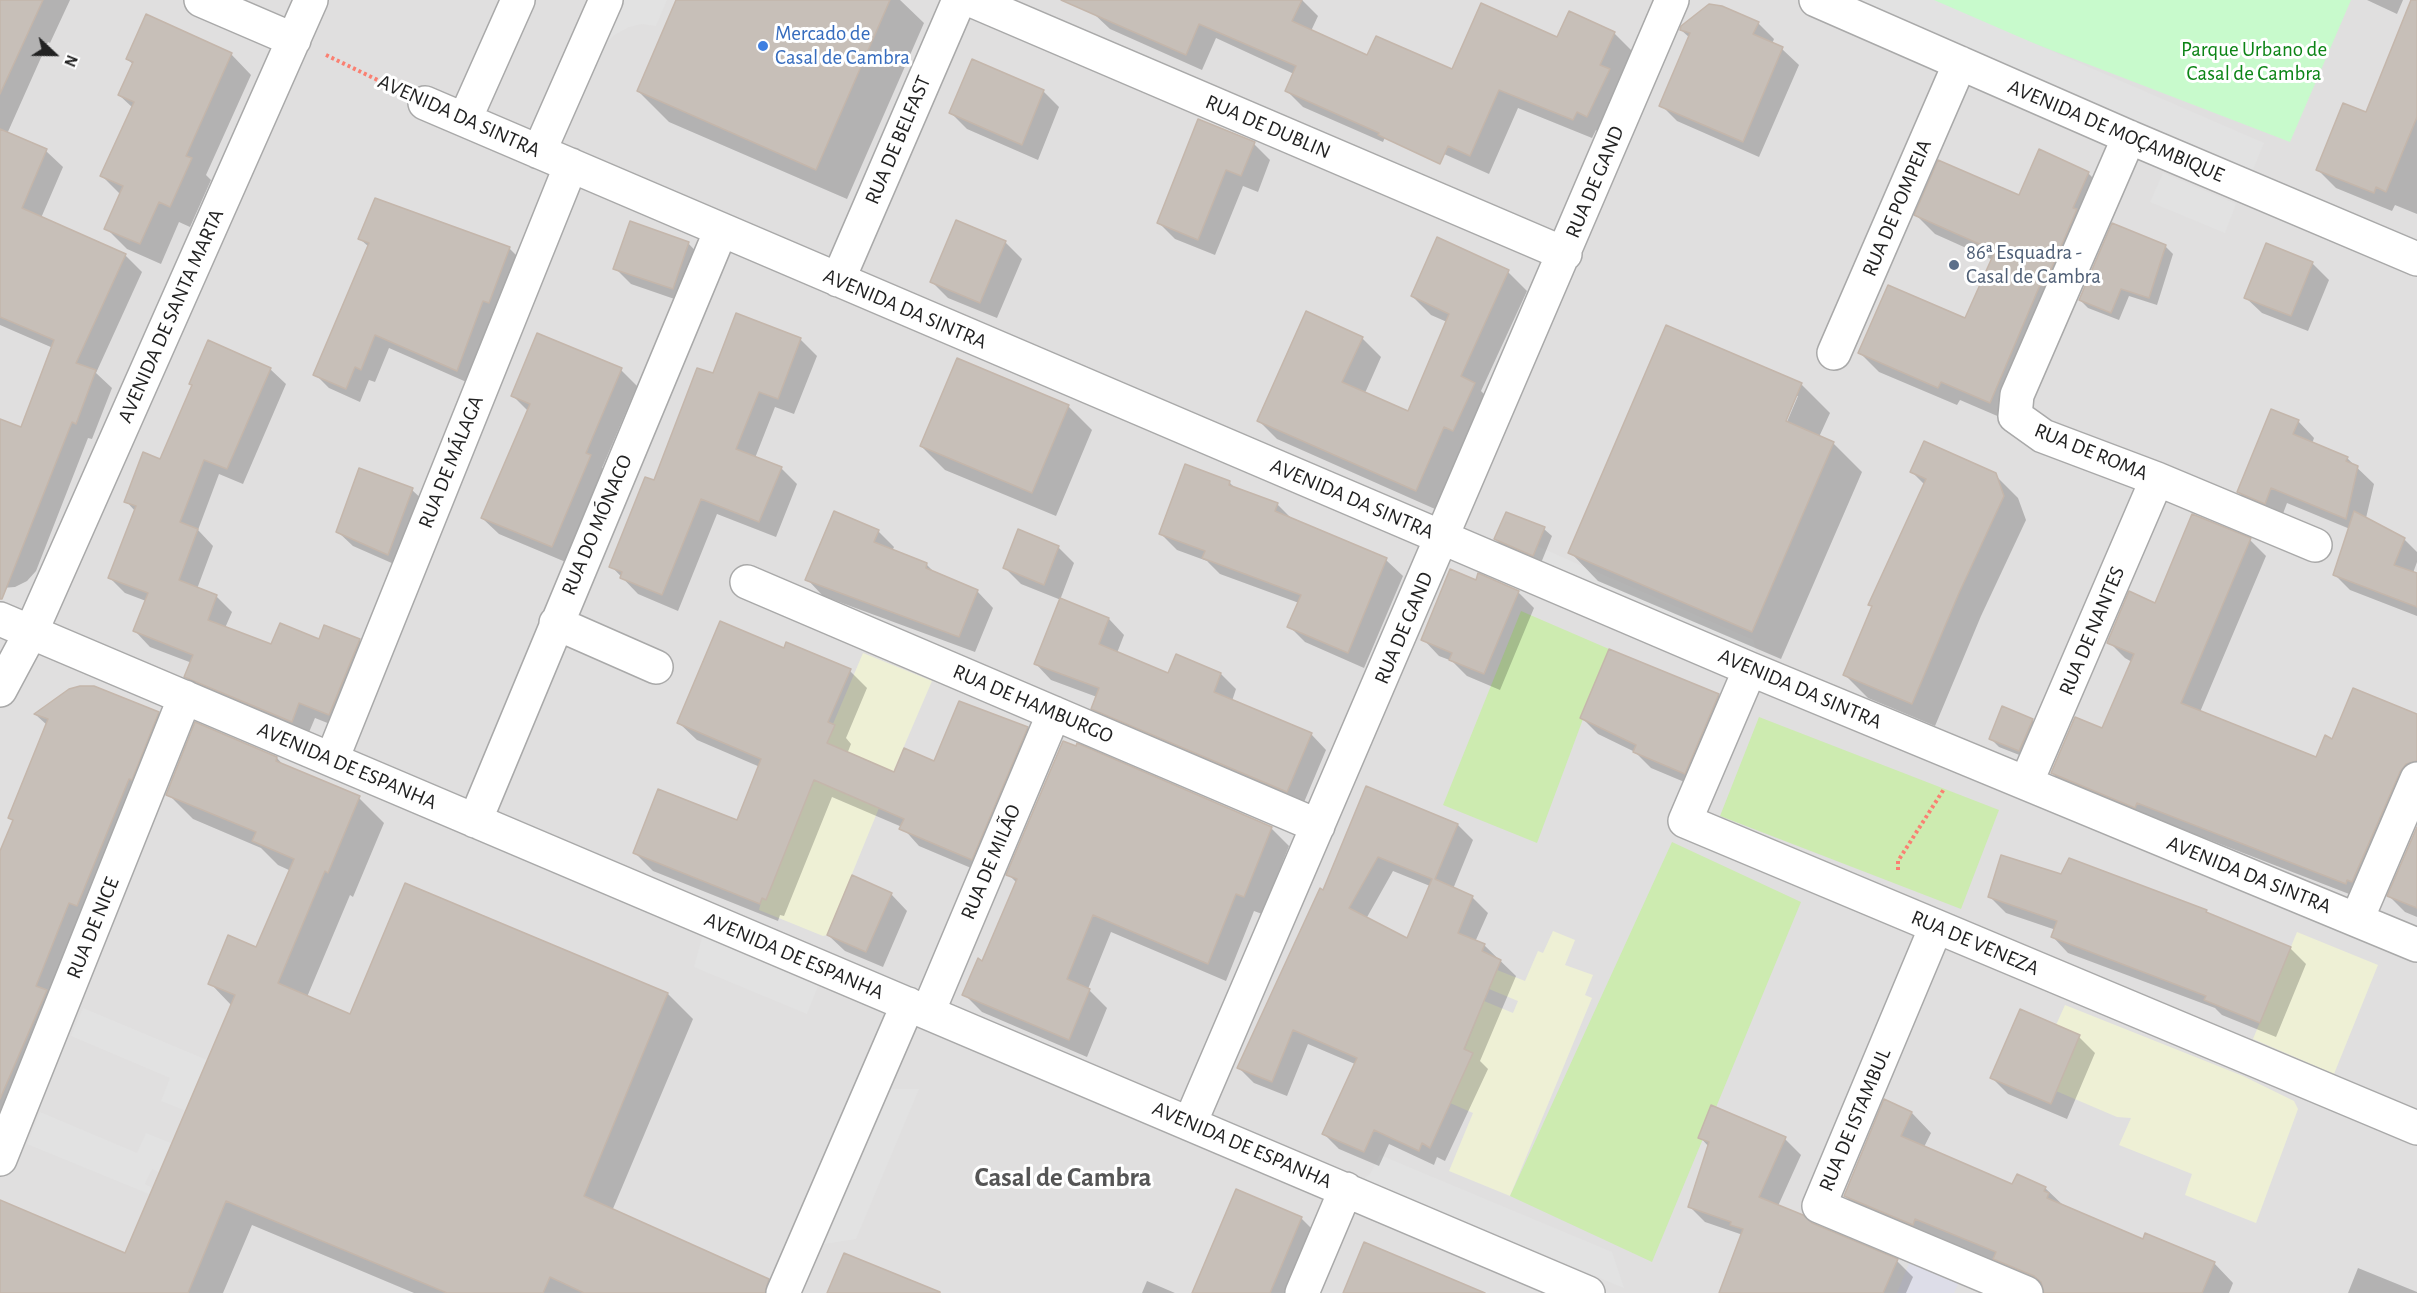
<!DOCTYPE html>
<html>
<head>
<meta charset="utf-8">
<style>
  body { margin:0 }
  #map { position:relative; width:2417px; height:1293px; overflow:hidden; background:#f2efe9; font-family:"Alegreya Sans",sans-serif }
  canvas { display:block }
  .north { position:absolute; left:24px; top:24px; width:60px; height:60px; -webkit-text-stroke:4px #fff; paint-order:stroke; rotate:112deg; font-size:16px; font-weight:700; line-height:24px; text-align:center; color:#222 }
  .north::after { content:''; display:block; margin:auto; width:21px; height:27px; background:#222; clip-path:polygon(50% 0,100% 100%,50% 72%,0 100%) }
</style>
</head>
<body>
<div id="map">
<canvas width="2417" height="1293"></canvas>
<div class="north">N</div>
</div>
<script>
const context = document.querySelector('canvas').getContext('2d');
context.lineJoin = 'round';
function fill(path, color) { context.fillStyle = color; context.fill(path, 'evenodd'); }
const poly = rows => new Path2D(rows.map(r => 'M' + r).join(''));
function stroke(path, color, width, dash) { context.strokeStyle = color; context.lineWidth = width; context.lineCap = dash ? 'butt' : 'round'; context.setLineDash(dash || []); context.stroke(path); }
function drawText(font, color, halo, rows, align = 'center') {
  context.font = font + ' "Alegreya Sans",sans-serif'; context.lineWidth = 6; context.setLineDash([]); context.textBaseline = 'middle'; context.strokeStyle = halo; context.fillStyle = color; for (const [text, x, y, turn = 0] of rows) {
    context.save(); context.translate(x, y); context.rotate((+turn || 0) * Math.PI / 180); context.textAlign = isNaN(turn) ? turn : align; if (halo) context.strokeText(text, 0, 0); context.fillText(text, 0, 0); context.restore();
  }
}
const residential = poly([
  [0,0,2417,0,2417,1293,0,1293]
]);
const farmland = poly([
  [863,653,932,681,893,772,827,743,834,726,833,724],
  [813,779,879,808,827,935,823,936,759,910,762,898,766,899],
  [1553,931,1575,940,1565,965,1593,975,1585,995,1592,998,1510,1196,1449,1171,1473,1113,1450,1103,1473,1053,1465,1049,1484,1001,1513,1013,1518,1001,1489,989,1497,970,1525,981,1538,951,1543,953],
  [2297,932,2378,965,2334,1074,2253,1039],
  [2065,1005,2243,1076,2294,1101,2298,1109,2256,1223,2185,1195,2192,1174,2119,1145,2131,1118,2117,1117,2056,1091,2056,1025]
]);
const grass = poly([
  [1521,611,1609,649,1537,843,1443,805],
  [1759,717,1999,810,1961,909,1720,816],
  [1672,842,1801,902,1652,1262,1510,1196]
]);
const park = poly([
  [1921,0,2351,0,2290,142]
]);
const parking = poly([
  [624,0,667,0,656,26,642,24,629,27,616,34,606,43],
  [1856,0,1934,0,2264,143,2252,172],
  [2163,173,2236,204,2225,233,2150,202],
  [1532,544,1753,640,1758,660,1511,555],
  [703,934,819,984,807,1014,694,967],
  [83,1008,207,1060,186,1111,161,1101,170,1078,71,1036],
  [891,1089,919,1089,856,1239,824,1244],
  [40,1112,137,1153,146,1133,171,1143,159,1172,152,1169,145,1184,152,1188,149,1194,27,1144],
  [1380,1155,1612,1252,1624,1288,1363,1179,1370,1174]
]);
const plaza = poly([
  [1912,1256,1961,1277,1954,1293,1897,1293]
]);
const shadow = poly([
  [0,0,70,0,50,43,48,42,7,134,46,151,63,167,41,218,125,255,142,272,96,373,112,388,92,439,88,438,36,571,27,581,15,587,2,588,0,421,22,429,53,348,0,325],
  [678,0,900,0,924,23,847,199,669,122,638,91],
  [1099,0,1302,0,1318,16,1311,31,1407,83,1383,142,1303,107,1286,90,1294,74,1216,38,1202,70,1110,29,1093,13],
  [2367,0,2403,0,2397,14],
  [2417,16,2417,214,2395,205,2392,211,2336,188,2318,170,2366,114],
  [1758,23,1774,39,1772,44,1782,49,1799,65,1759,157,1677,121,1661,105,1690,38,1681,30],
  [1614,33,1633,52,1607,135,1596,130,1592,138,1518,108,1489,174,1444,154,1425,135,1558,39],
  [231,54,251,75,206,175,211,180,190,227,179,222,161,264,127,249,106,228,121,195,101,175,133,108,119,95,134,65,127,59],
  [1043,91,1059,107,1038,160,967,129,950,112],
  [1254,144,1270,160,1258,192,1243,186,1215,255,1175,239,1159,223],
  [2088,173,2107,192,2009,421,1960,400,1957,405,1879,372,1860,353,1966,320,1993,260,1935,234,1916,215,2020,197],
  [360,239,509,248,523,262,471,384,389,348,375,382,369,380,360,402,329,388,315,374,369,247],
  [1005,242,1022,259,997,318,948,298,932,282],
  [688,243,704,260,689,304,631,284,615,268],
  [2165,246,2173,254,2157,305,2129,296,2119,320,2088,308,2080,300],
  [2312,263,2329,280,2308,331,2262,313,2245,297],
  [1508,272,1527,291,1481,391,1493,403,1463,445,1435,509,1277,439,1258,420,1362,338,1381,357,1365,393,1409,413,1447,322,1431,315,1412,296],
  [737,315,801,340,817,356,794,414,775,407,755,458,781,468,797,484,776,537,717,514,678,611,638,594,611,566,713,375],
  [270,369,286,384,243,484,219,474,198,530,213,546,197,589,216,596,232,612,225,628,272,646,320,641,359,640,375,656,345,730,315,718,307,737,202,692,186,677,192,663,150,647,135,631,146,601,125,593,110,578,135,511,126,501,160,461],
  [621,370,637,386,602,468,607,473,568,563,499,534,482,518,528,411,512,395],
  [1801,384,1830,413,1819,437,1833,443,1862,472,1781,659,1598,581,1570,552],
  [1795,396,1798,396,1784,429,1781,428],
  [1068,406,1092,430,1056,516,945,470,921,446],
  [2298,421,2314,438,2312,444,2347,458,2374,484,2366,518,2404,539,2417,552,2417,562,2413,573,2417,575,2417,616,2350,590,2334,574,2350,529,2287,503,2281,519,2255,508,2238,492],
  [1912,472,1995,475,2018,498,2026,520,1981,616,1935,726,1868,698,1845,675,1873,607,1870,604,1925,485],
  [1229,482,1237,490,1277,504,1293,520,1386,560,1403,576,1364,668,1305,642,1289,626,1299,603,1220,574,1207,561,1177,550,1161,534],
  [412,490,427,504,403,568,353,546,338,532],
  [1544,529,1552,536,1541,563,1503,547,1495,539],
  [878,531,894,547,892,551,927,565,936,574,977,591,993,608,975,652,823,596,807,579],
  [2250,540,2266,556,2200,712,2316,759,2333,741,2417,715,2417,786,2362,899,2153,818,2068,789,2052,773,2103,730,2132,662,2125,658,2109,642,2155,605],
  [1058,547,1074,563,1060,600,1109,619,1124,635,1117,653,1169,675,1221,674,1236,689,1232,701,1311,734,1326,750,1302,807,1108,724,1093,708,1097,697,1051,680,1036,664,1061,600,1021,584,1005,568],
  [1518,592,1534,608,1500,690,1467,676,1452,661,1439,656,1423,639],
  [785,650,850,671,867,688,846,738,851,744,847,754,895,774,935,763,1027,728,1044,746,990,876,919,846,902,827,832,797,784,916,780,915,778,921,653,871,635,853,738,822,760,767,697,740,679,723],
  [1718,695,1734,712,1701,789,1651,768,1635,752,1598,734,1582,718],
  [158,713,176,731,0,1136,0,855,14,821,10,817,47,725,36,715],
  [2032,720,2040,728,2027,758,1999,747,1991,739],
  [277,758,284,766,359,798,384,823,353,897,350,895,307,997,351,1016,668,994,693,1019,612,1211,750,1272,770,1293,414,1293,252,1225,223,1293,0,1293,0,1209,126,1255,232,1006,210,983,257,949,291,871,278,865,261,848,193,819,168,794],
  [1367,788,1458,825,1473,840,1453,889,1473,898,1488,913,1475,942,1484,945,1516,976,1480,1061,1488,1069,1445,1161,1437,1157,1434,1165,1389,1144,1379,1166,1339,1149,1324,1134,1355,1064,1308,1044,1287,1096,1254,1083,1239,1068,1324,892],
  [1393,871,1430,886,1408,940,1366,919],
  [1271,828,1289,846,1262,914,1254,911,1226,981,1111,932,1088,989,1107,1008,1087,1057,982,1012,964,994,983,963,1017,883,1008,874],
  [2417,830,2417,917,2405,912,2389,896],
  [891,894,907,911,883,967,845,951,828,935],
  [1990,897,2206,911,2211,916,2290,948,2306,964,2276,1037,2222,1015,2215,1008,2068,953,2053,937,2056,930,2006,913],
  [2079,1037,2095,1053,2067,1119,2008,1094,1992,1078],
  [1885,1101,1912,1113,1931,1133,1924,1147,2013,1186,2045,1188,2065,1207,2143,1241,2214,1263,2233,1283,2229,1293,2050,1293,2014,1278,2000,1264,1935,1237,1865,1215,1845,1196],
  [1700,1137,1785,1139,1801,1155,1778,1206,1811,1225,1897,1261,1913,1277,1906,1293,1721,1293,1743,1235,1705,1222,1689,1206,1709,1147],
  [1301,1218,1317,1234,1292,1293,1194,1293],
  [2358,1268,2417,1292,2417,1293,2348,1293],
  [1147,1281,1175,1293,1142,1293]
]);
const building = poly([
  [0,0,43,0,0,94,0,0],
  [676,0,890,0,816,170,637,91,676,0],
  [1061,0,1302,0,1292,21,1367,55,1376,36,1452,69,1481,3,1557,37,1569,11,1615,32,1600,65,1610,69,1587,117,1577,112,1573,120,1499,90,1470,156,1448,146,1440,164,1378,135,1379,133,1285,91,1296,66,1199,24,1186,55,1061,0],
  [2411,0,2417,0,2417,117,2386,192,2376,187,2374,193,2316,170,2343,103,2366,112,2411,0],
  [1709,4,1722,6,1759,22,1753,34,1783,47,1743,142,1659,106,1690,33,1680,30,1681,26,1709,4],
  [146,14,232,53,186,156,192,158,170,207,159,202,140,244,104,229,123,186,100,176,134,102,118,95,133,62,126,59,146,14],
  [972,59,1044,90,1022,145,949,113,972,59],
  [1198,119,1255,142,1241,176,1226,170,1198,240,1157,223,1198,119],
  [0,129,47,149,22,208,126,254,76,363,96,370,76,424,72,422,2,599,0,599,0,419,21,427,54,340,0,317,0,129],
  [2039,149,2089,172,2073,208,2077,209,2044,286,2040,285,1990,403,1941,382,1938,388,1858,353,1888,285,1965,318,1995,251,1914,215,1938,160,2019,195,2039,149],
  [375,198,510,247,489,303,483,301,457,371,375,335,361,370,355,367,346,389,313,375,369,243,358,239,375,198],
  [956,220,1006,241,980,303,930,282,956,220],
  [630,221,689,242,673,289,613,269,630,221],
  [2112,223,2166,245,2149,298,2121,289,2111,313,2079,300,2112,223],
  [1437,237,1509,270,1461,376,1475,383,1453,431,1444,427,1416,491,1257,421,1306,311,1363,337,1342,382,1408,411,1449,314,1411,296,1437,237],
  [2266,243,2313,262,2291,316,2244,298,2266,243],
  [736,313,801,338,778,399,759,392,736,449,782,467,759,522,701,499,662,595,620,578,622,572,609,567,645,477,654,480,697,368,713,373,736,313],
  [1666,325,1802,383,1786,421,1834,442,1752,632,1568,553,1666,325],
  [537,333,622,368,586,453,591,455,552,547,481,518,530,404,511,396,537,333],
  [208,340,271,368,227,469,204,460,180,522,198,529,179,580,217,595,208,620,271,644,280,623,319,639,324,625,360,639,329,715,299,703,292,722,184,677,193,655,133,631,148,593,108,578,136,506,124,502,143,452,160,459,192,385,189,384,208,340],
  [957,358,1069,405,1032,493,920,446,957,358],
  [2271,409,2299,420,2293,434,2348,457,2346,461,2358,466,2346,519,2271,488,2265,504,2237,492,2271,409],
  [1924,441,1996,473,2004,496,1959,593,1912,704,1843,675,1872,606,1868,605,1926,479,1910,472,1924,441],
  [1185,464,1230,481,1229,485,1278,503,1275,511,1387,558,1348,653,1287,627,1301,595,1202,558,1205,551,1159,534,1185,464],
  [359,468,413,488,388,555,336,532,359,468],
  [834,511,879,530,874,542,927,563,926,568,978,590,959,637,805,580,834,511],
  [2354,511,2405,538,2394,565,2417,573,2417,607,2333,575,2354,511],
  [1506,512,1545,527,1533,556,1494,539,1506,512],
  [2192,514,2251,538,2181,703,2316,757,2325,735,2332,739,2353,688,2417,714,2417,761,2406,764,2400,772,2352,882,2347,880,2346,884,2137,803,2135,808,2051,773,2075,717,2102,728,2134,654,2107,643,2129,591,2155,603,2192,514],
  [1018,529,1059,546,1044,585,1003,568,1018,529],
  [1450,569,1476,580,1478,573,1519,591,1484,674,1449,660,1452,653,1421,640,1450,569],
  [1060,598,1109,618,1099,644,1168,673,1176,654,1221,673,1214,692,1312,733,1287,792,1091,709,1099,688,1034,664,1060,598],
  [720,621,784,648,786,642,851,669,828,722,835,725,827,743,894,772,904,748,934,761,959,701,1028,727,972,860,899,829,904,819,814,780,766,900,762,898,760,904,633,853,658,789,737,820,761,759,677,723,720,621],
  [1609,649,1719,694,1685,774,1633,752,1636,745,1580,718,1609,649],
  [80,686,94,686,159,712,132,780,129,779,77,906,69,903,36,986,47,990,0,1099,0,851,13,820,8,818,48,719,34,714,69,689,80,686],
  [2002,706,2033,719,2019,751,1989,739,2002,706],
  [195,722,277,757,276,761,360,796,328,873,325,871,278,983,350,1014,405,883,668,993,584,1196,769,1279,765,1293,584,1293,550,1277,543,1293,447,1293,226,1201,188,1293,0,1293,0,1200,125,1253,235,995,208,984,228,935,256,947,294,859,252,841,256,832,166,795,195,722],
  [1063,741,1076,746,1077,743,1272,827,1244,897,1236,894,1208,964,1093,915,1067,979,1090,989,1069,1040,962,995,978,958,982,961,1017,879,1006,875,1063,741],
  [1366,786,1458,824,1435,879,1473,896,1458,933,1485,944,1482,951,1501,960,1464,1049,1473,1053,1430,1148,1422,1143,1419,1151,1374,1130,1364,1152,1322,1134,1357,1058,1293,1030,1272,1082,1237,1068,1320,888,1323,890,1366,786],
  [1378,857,1432,879,1407,938,1349,908,1378,857],
  [2417,827,2417,908,2387,896,2417,827],
  [2001,855,2061,874,2069,858,2207,910,2206,912,2291,947,2260,1023,2204,1000,2206,996,2051,937,2057,921,1988,897,2001,855],
  [852,875,892,893,866,952,827,935,852,875],
  [2020,1009,2080,1035,2051,1104,1990,1078,2020,1009],
  [1884,1099,1912,1112,1901,1136,2012,1184,2017,1174,2046,1187,2044,1191,2049,1193,2047,1198,2143,1239,2145,1233,2215,1262,2202,1293,2044,1293,2041,1282,2034,1276,1993,1259,1996,1252,1915,1219,1913,1225,1844,1196,1884,1099],
  [1711,1105,1786,1137,1759,1197,1803,1215,1812,1223,1898,1259,1883,1293,1719,1293,1743,1229,1730,1225,1731,1222,1688,1207,1709,1142,1698,1138,1711,1105],
  [1236,1189,1302,1217,1270,1293,1192,1293,1236,1189],
  [1364,1242,1485,1293,1343,1293,1364,1242],
  [844,1253,940,1292,940,1293,827,1293,844,1253]
]);
const path = poly([
  [326,55,392,87],
  [1898,870,1898,861,1944,789]
]);
const minor = poly([
  [201,0,294,40],
  [971,0,1565,254],
  [1816,0,2129,137,2417,259],
  [425,103,1750,669,2417,945],
  [465,119,518,0],
  [2129,137,2017,395,2015,416,2043,436,2157,479,2315,545],
  [539,152,606,0],
  [838,280,959,0],
  [1834,353,1960,63],
  [747,582,1318,826],
  [0,619,1588,1293],
  [556,623,656,667],
  [1750,669,1685,821,2417,1128],
  [0,690,31,632,311,0],
  [332,759,571,165],
  [2026,783,2157,479],
  [475,821,721,230],
  [2357,919,2417,779],
  [1936,927,1819,1206,2026,1293],
  [928,1012,1054,713],
  [1190,1123,1672,0],
  [0,1159,185,697],
  [783,1293,908,1004],
  [1302,1293,1346,1189]
]);
const markers = [
  [763,46,6,"#3f7fe0"],
  [1954,265,6,"#5c6f8a"]
];
const shopNames = [
  ["Mercado de",775,34],
  ["Casal de Cambra",775,58]
];
const parkNames = [
  ["Parque Urbano de",2254,50],
  ["Casal de Cambra",2254,74]
];
const streetNames = [
  ["AVENIDA DA SINTRA",459,116,24],
  ["RUA DE DUBLIN",1268,127,23],
  ["AVENIDA DE MOÇAMBIQUE",2116,131,23],
  ["RUA DE BELFAST",898,140,-67],
  ["RUA DE GAND",1595,182,-67],
  ["RUA DE POMPEIA",1897,208,-67],
  ["AVENIDA DA SINTRA",905,309,23],
  ["AVENIDA DE SANTA MARTA",171,316,-66],
  ["RUA DE ROMA",2091,452,22],
  ["RUA DE MÁLAGA",451,462,-68],
  ["AVENIDA DA SINTRA",1352,499,23],
  ["RUA DO MÓNACO",597,525,-67],
  ["RUA DE GAND",1404,628,-67],
  ["RUA DE NANTES",2092,631,-67],
  ["AVENIDA DA SINTRA",1800,689,23],
  ["RUA DE HAMBURGO",1033,704,23],
  ["AVENIDA DE ESPANHA",347,766,23],
  ["RUA DE MILÃO",991,862,-67],
  ["AVENIDA DA SINTRA",2249,875,22],
  ["RUA DE NICE",93,928,-68],
  ["RUA DE VENEZA",1975,943,23],
  ["AVENIDA DE ESPANHA",794,956,23],
  ["RUA DE ISTAMBUL",1855,1120,-67],
  ["AVENIDA DE ESPANHA",1242,1145,23]
];
const serviceNames = [
  ["86ª Esquadra -",1966,253],
  ["Casal de Cambra",1966,277]
];
const districtNames = [
  ["Casal de Cambra",1063,1178]
];
fill(residential, '#e0dfdf');
fill(farmland, '#eef0d5');
fill(grass, '#cdebb0');
fill(park, '#c8facc');
fill(parking, '#e2e2e2');
fill(plaza, '#dddde8');
fill(shadow, '#0003');
fill(building, '#c7bfb8');
stroke(building, '#c4b6ab', 1.5);
stroke(minor, '#a9a9a9', 36);
stroke(path, '#fa8072', 4, [3, 3]);
stroke(minor, '#fff', 33);
for (const [x, y, r, color] of markers) { const dot = new Path2D(); dot.arc(x, y, r, 0, 2 * Math.PI); context.fillStyle = color; context.fill(dot); stroke(dot, '#fff', 2); }
drawText('21px', '#366cbe', '#fff', shopNames, 'left');
drawText('21px', '#0c8416', '#fff', parkNames);
drawText('21px', '#222', '#fff', streetNames);
drawText('21px', '#4e5e75', '#fff', serviceNames, 'left');
drawText('bold 27px', '#555', '#fff', districtNames);
</script>
</body>
</html>
